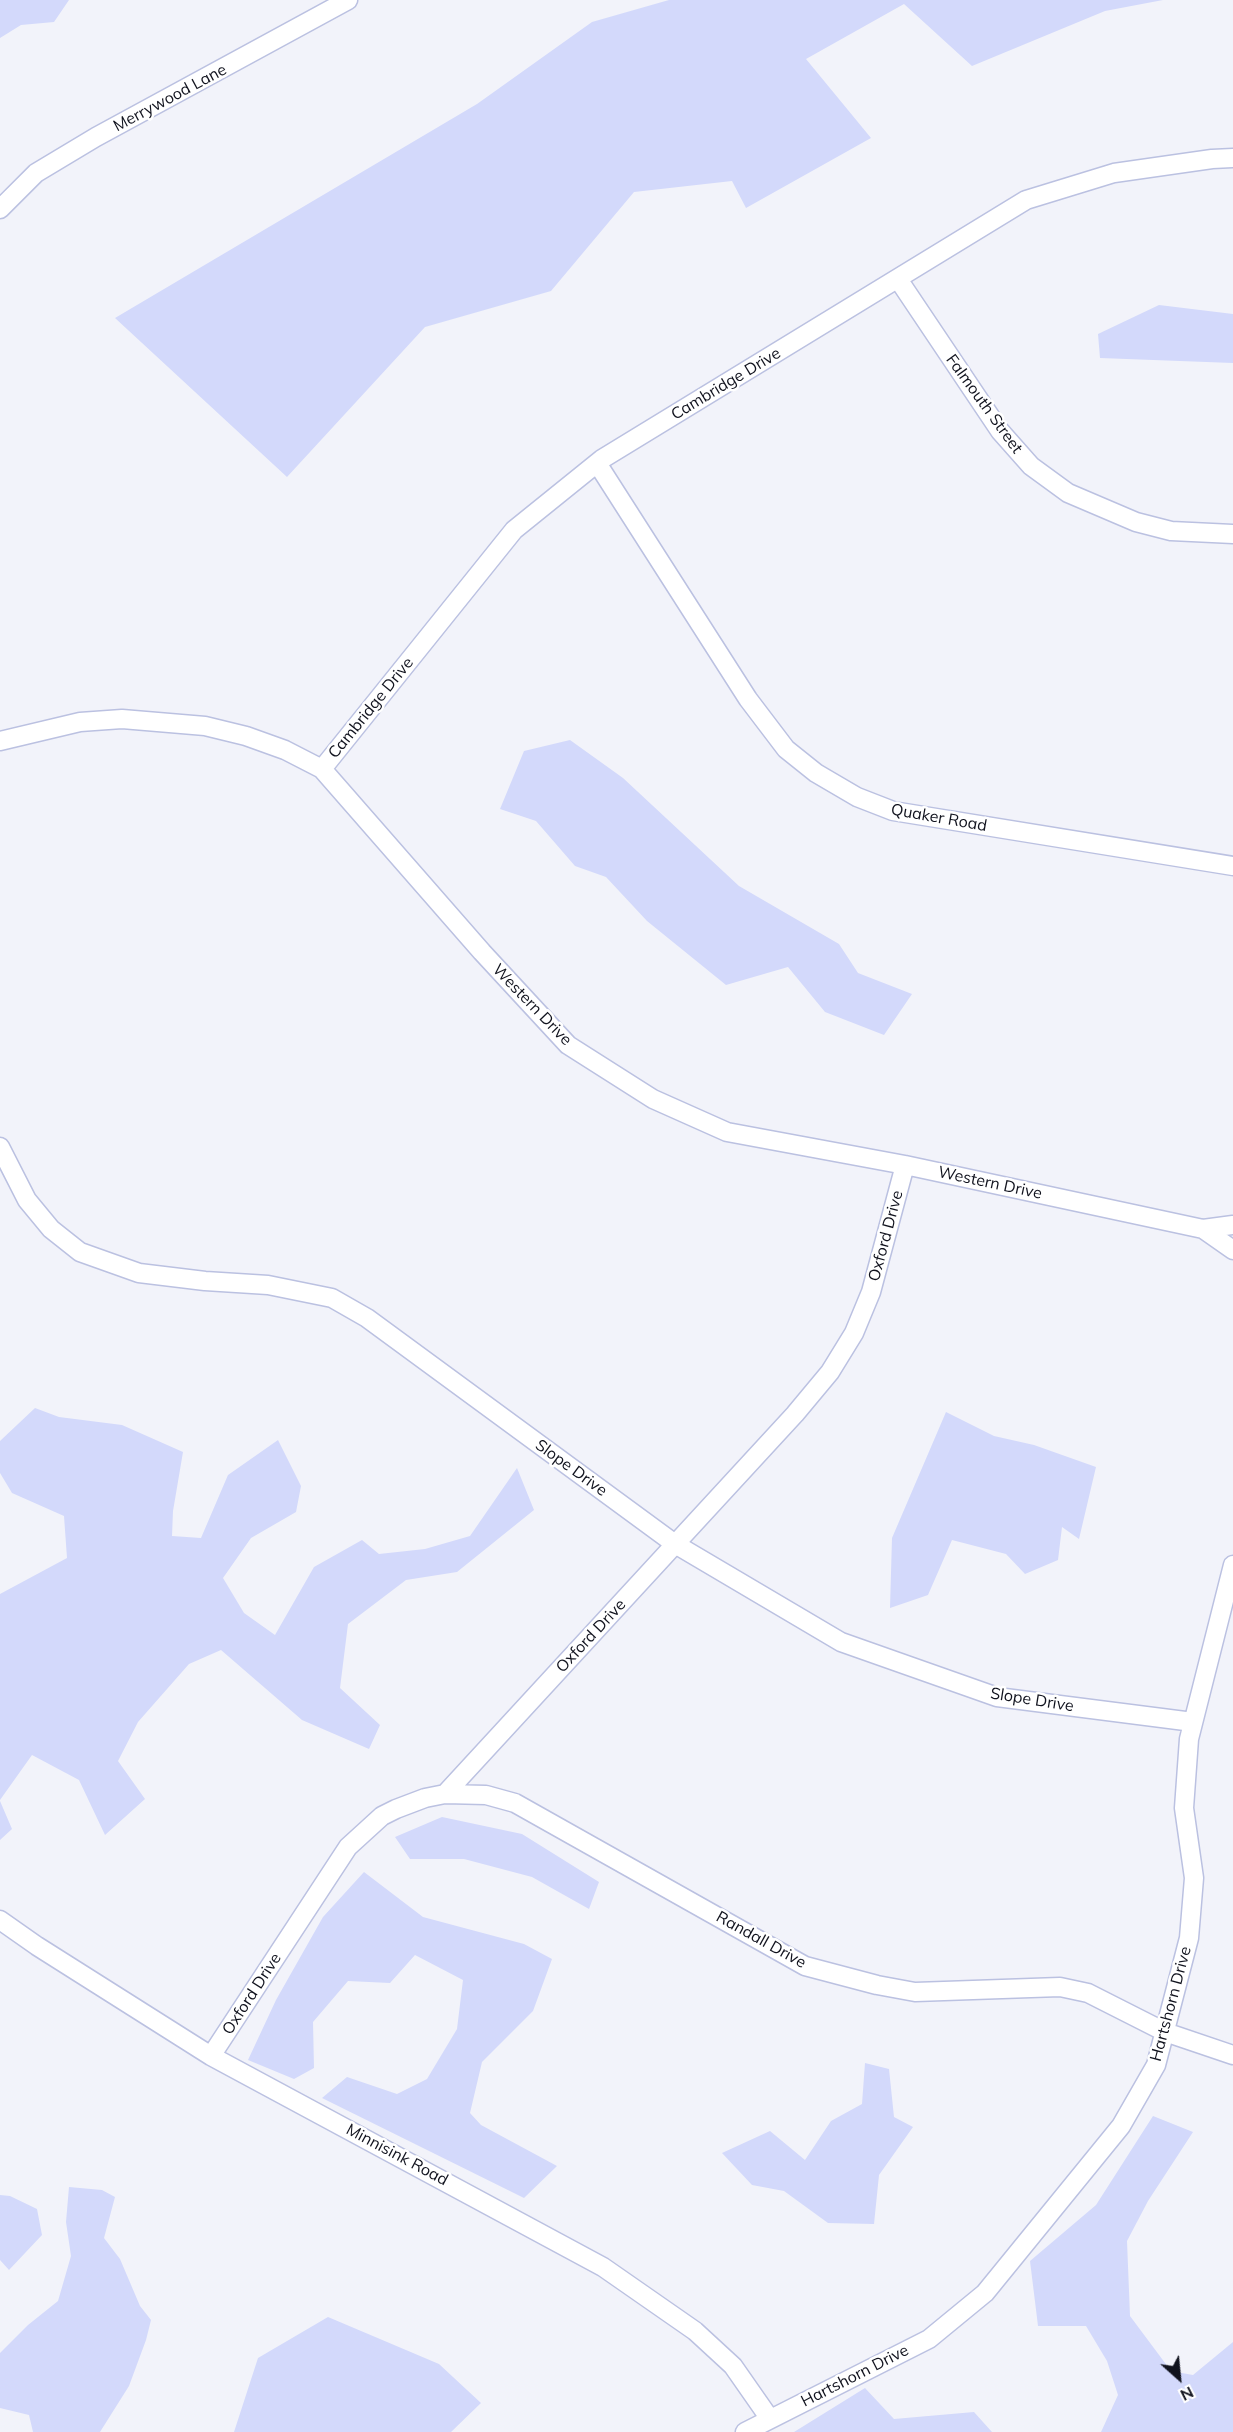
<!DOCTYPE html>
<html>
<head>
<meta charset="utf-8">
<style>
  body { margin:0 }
  #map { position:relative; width:1233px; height:2432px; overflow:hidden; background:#f2f3fa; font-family:Mulish,sans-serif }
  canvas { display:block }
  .north { position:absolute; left:1149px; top:2348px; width:60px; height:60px; -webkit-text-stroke:4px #fff; paint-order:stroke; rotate:153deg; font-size:16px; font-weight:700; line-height:24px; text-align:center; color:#10121d }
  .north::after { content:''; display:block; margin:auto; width:21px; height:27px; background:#10121d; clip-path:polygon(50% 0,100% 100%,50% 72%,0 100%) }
</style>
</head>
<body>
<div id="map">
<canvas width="1233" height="2432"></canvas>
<div class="north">N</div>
</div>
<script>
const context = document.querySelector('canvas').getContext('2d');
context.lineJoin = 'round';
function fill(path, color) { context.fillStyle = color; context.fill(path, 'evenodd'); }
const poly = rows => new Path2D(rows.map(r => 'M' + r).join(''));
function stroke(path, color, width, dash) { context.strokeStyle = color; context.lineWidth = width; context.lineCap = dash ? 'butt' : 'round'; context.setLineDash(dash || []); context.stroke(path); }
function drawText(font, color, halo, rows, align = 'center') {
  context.font = font + ' Mulish,sans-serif'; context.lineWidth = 5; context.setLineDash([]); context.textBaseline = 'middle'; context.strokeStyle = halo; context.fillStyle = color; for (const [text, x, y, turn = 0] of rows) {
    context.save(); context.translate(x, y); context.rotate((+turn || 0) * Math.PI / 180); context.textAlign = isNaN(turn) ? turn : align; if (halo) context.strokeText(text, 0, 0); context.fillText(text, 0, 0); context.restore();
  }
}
const green = poly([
  [0,0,69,0,54,22,21,25,0,38],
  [669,0,1163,0,1105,11,972,66,904,4,806,59,871,138,746,208,732,181,634,192,551,291,425,327,287,477,115,318,477,104,592,22],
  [1159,305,1233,314,1233,363,1100,358,1098,334],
  [570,740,623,778,739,886,839,944,858,973,912,994,884,1035,825,1012,788,967,726,985,647,921,606,877,575,866,536,821,500,809,524,751],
  [35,1408,59,1417,122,1425,183,1452,173,1511,172,1536,201,1538,228,1475,278,1440,301,1486,296,1512,251,1538,223,1578,244,1613,275,1635,314,1567,362,1540,379,1554,425,1549,470,1536,517,1468,534,1510,457,1572,406,1580,348,1624,340,1688,380,1725,369,1749,302,1720,221,1650,189,1664,138,1722,118,1761,145,1799,105,1835,79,1780,32,1755,0,1800,0,1594,67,1558,64,1516,12,1493,0,1473,0,1441],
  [946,1412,994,1436,1034,1445,1096,1467,1079,1539,1062,1527,1058,1560,1025,1574,1006,1554,952,1540,928,1595,890,1608,892,1538],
  [0,1801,12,1829,0,1840],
  [442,1817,522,1834,599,1882,589,1909,532,1877,464,1859,410,1859,395,1837],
  [364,1872,423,1917,524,1944,552,1959,533,2011,482,2062,470,2113,481,2125,557,2166,524,2198,322,2098,347,2077,397,2094,427,2079,457,2029,463,1980,415,1955,390,1983,348,1981,313,2022,314,2068,294,2079,248,2060,276,2000,323,1917],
  [865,2063,889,2069,894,2117,913,2127,879,2175,874,2224,828,2223,784,2191,752,2185,722,2153,770,2131,805,2160,831,2121,862,2104],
  [1153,2116,1193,2132,1148,2201,1127,2241,1130,2316,1171,2371,1193,2375,1233,2342,1233,2432,1101,2432,1118,2395,1107,2361,1086,2326,1038,2326,1030,2261,1096,2205],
  [69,2187,102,2190,115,2197,104,2238,120,2259,140,2306,151,2320,146,2340,129,2386,100,2432,33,2432,29,2415,0,2408,0,2353,28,2325,58,2301,71,2256,66,2222],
  [0,2195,10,2196,37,2209,42,2235,9,2270,0,2260],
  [328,2317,439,2364,481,2403,451,2432,234,2432,258,2358],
  [865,2388,894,2419,974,2412,992,2432,794,2432]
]);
const minor = poly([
  [0,209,36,173,96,137,348,0],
  [898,279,1000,431,1031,466,1068,493,1136,522,1171,531,1233,534],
  [597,463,748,699,786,749,816,773,857,797,893,811,1233,866],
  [0,741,80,722,122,719,205,726,246,736,285,750,322,769,482,952,568,1045,653,1099,727,1132,905,1165,1203,1229,1233,1250],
  [322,769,514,530,602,459,1026,200,1114,173,1212,159,1233,158],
  [0,1147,27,1200,51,1229,80,1252,139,1273,205,1281,268,1285,332,1298,367,1318,675,1544,841,1642,997,1697,1193,1722],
  [1203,1229,1233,1225],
  [445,1794,486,1795,515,1803,805,1966,877,1985,915,1992,1060,1987,1088,1993,1165,2032,1233,2055],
  [0,1920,37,1946,211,2056,603,2267,695,2331,733,2366,770,2419],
  [211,2056,348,1847,382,1816,396,1809,425,1798,445,1794,795,1414,830,1372,854,1333,871,1292,905,1165],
  [745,2432,929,2339,985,2293,1121,2126,1156,2065,1189,1938,1194,1878,1184,1808,1189,1739,1233,1565]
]);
const streetNames = [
  ["Merrywood Lane",170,98,-28],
  ["Cambridge Drive",726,384,-31],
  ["Falmouth Street",984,404,54],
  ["Cambridge Drive",371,708,-51],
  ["Quaker Road",939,818,10],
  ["Western Drive",532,1005,46],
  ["Western Drive",990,1183,12],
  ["Oxford Drive",886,1236,-75],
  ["Slope Drive",571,1468,36],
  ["Oxford Drive",591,1636,-47],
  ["Slope Drive",1032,1700,9],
  ["Randall Drive",761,1940,29],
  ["Oxford Drive",252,1994,-57],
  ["Hartshorn Drive",1171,2004,-75],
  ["Minnisink Road",397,2155,28],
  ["Hartshorn Drive",855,2376,-27]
];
fill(green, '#d3d9fb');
stroke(minor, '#bbc1e1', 21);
stroke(minor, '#fff', 18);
drawText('16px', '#10121d', '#fff', streetNames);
</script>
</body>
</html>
